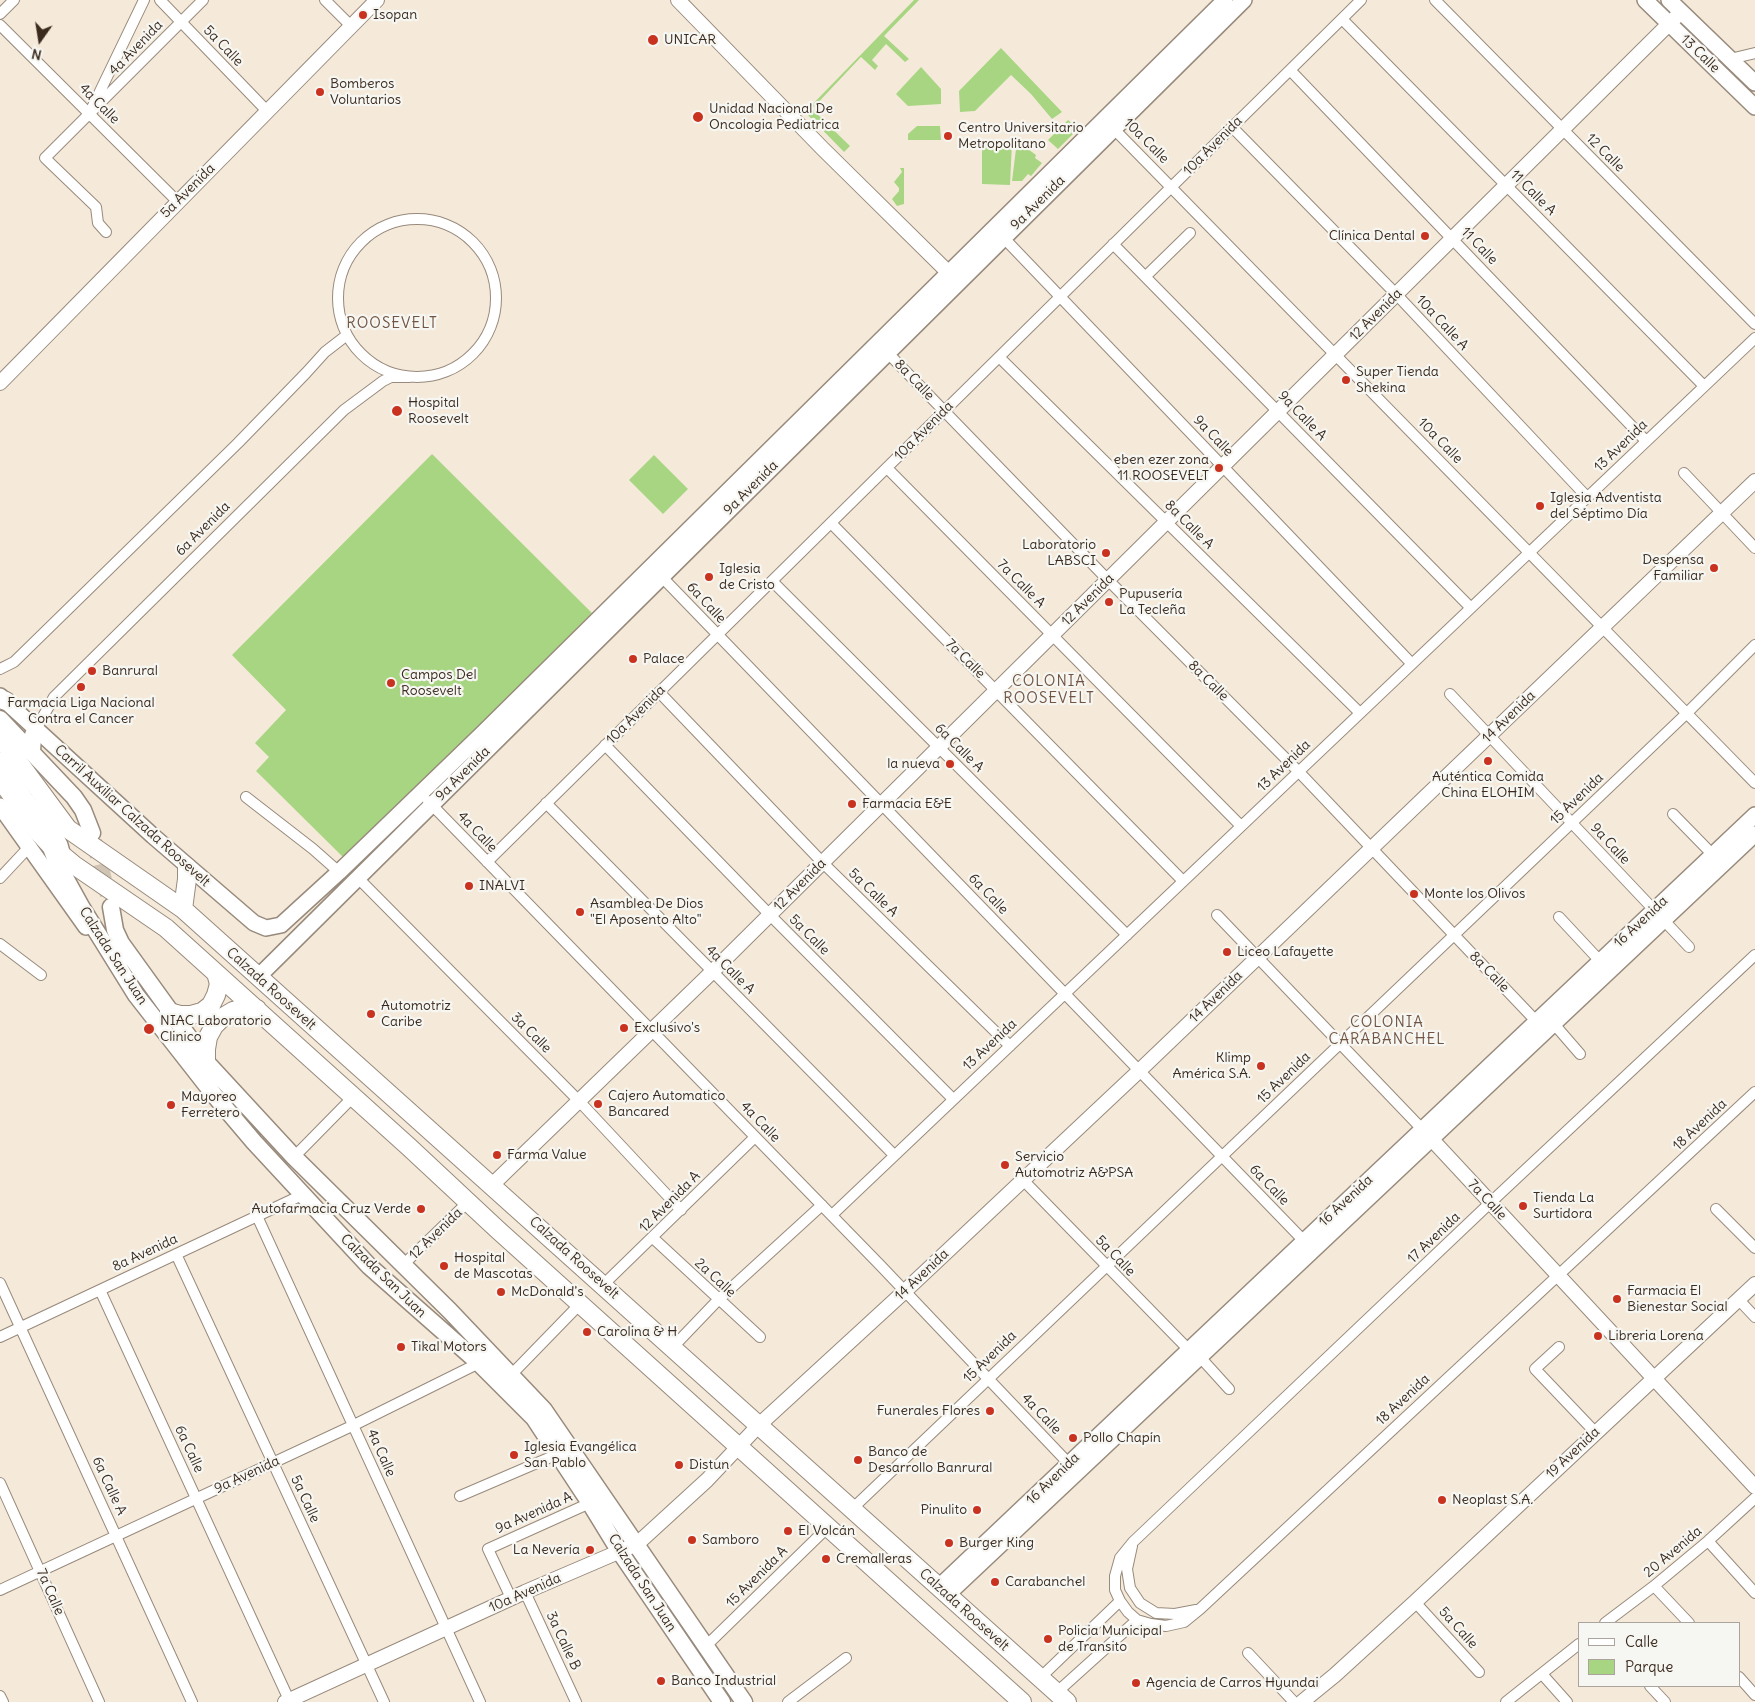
<!DOCTYPE html>
<html>
<head>
<meta charset="utf-8">
<style>
  body { margin:0 }
  #map { position:relative; width:1755px; height:1702px; overflow:hidden; background:#f5eada; font-family:Delius,sans-serif }
  canvas { display:block }
  .legend { position:absolute; left:1578px; top:1622px; width:162px; height:65px; box-sizing:border-box; background:#f6f6f2; border:1px solid #aba49d; margin:0; padding:6px 9px; list-style:none; font-size:15px; color:#3b2a1e }
  .legend li { display:flex; align-items:center; gap:10px; height:25px }
  .legend b { width:25px; border:1px solid #aba49d }
  .north { position:absolute; left:15px; top:15px; width:50px; height:50px; -webkit-text-stroke:4px #f6f6f2; paint-order:stroke; rotate:193deg; font-size:14px; font-weight:700; line-height:20px; text-align:center; color:#3b2a1e }
  .north::after { content:''; display:block; margin:auto; width:18px; height:22px; background:#3b2a1e; clip-path:polygon(50% 0,100% 100%,50% 72%,0 100%) }
</style>
</head>
<body>
<div id="map">
<canvas width="1755" height="1702"></canvas>
<ul class="legend">
<li><b style="height:6px;background:#fff"></b>Calle</li>
<li><b style="height:14px;background:#a8d582"></b>Parque</li>
</ul>
<div class="north">N</div>
</div>
<script>
const context = document.querySelector('canvas').getContext('2d');
context.lineJoin = 'round';
function fill(path, color) { context.fillStyle = color; context.fill(path, 'evenodd'); }
const poly = rows => new Path2D(rows.map(r => 'M' + r).join(''));
function stroke(path, color, width, dash) { context.strokeStyle = color; context.lineWidth = width; context.lineCap = dash ? 'butt' : 'round'; context.setLineDash(dash || []); context.stroke(path); }
function drawText(font, color, halo, rows, align = 'center') {
  context.font = font + ' Delius,sans-serif'; context.lineWidth = 4.5; context.setLineDash([]); context.textBaseline = 'middle'; context.strokeStyle = halo; context.fillStyle = color; for (const [text, x, y, turn = 0] of rows) {
    context.save(); context.translate(x, y); context.rotate((+turn || 0) * Math.PI / 180); context.textAlign = isNaN(turn) ? turn : align; if (halo) context.strokeText(text, 0, 0); context.fillText(text, 0, 0); context.restore();
  }
}
const green = poly([
  [914,0,919,0,884,36,909,59,905,62,886,44,872,60,878,66,875,70,861,57,812,109,850,146,844,152,805,112],
  [1001,48,1020,68,1062,112,1052,119,1031,94,1011,75,975,111,960,112,959,91],
  [921,67,941,89,941,104,908,106,896,94],
  [1068,120,1078,129,1058,149,1048,140],
  [917,126,940,126,941,140,908,140,908,134],
  [1017,141,1036,155,1035,158,1042,163,1031,176,1028,174,1022,181,1012,181],
  [982,143,1012,143,1010,185,982,184],
  [900,168,904,168,904,204,897,206,892,199,899,191,899,188,894,182,902,172],
  [432,454,592,613,345,859,256,771,269,757,255,743,286,710,232,655],
  [654,455,688,489,663,514,629,480]
]);
const primaryTunnel = poly([
  [94,841,108,895]
]);
const minor = poly([
  [160,0,267,111],
  [325,0,351,26],
  [1435,0,1755,324],
  [0,14,14,0],
  [1342,19,1704,386],
  [0,25,178,202],
  [1730,59,1755,53],
  [1290,70,1646,441],
  [92,108,144,0],
  [1110,125,1755,783],
  [1232,127,1397,295,1587,497],
  '338 298a79 79 0 1 1 158 0a79 79 0 1 1-158 0Z',
  [106,232,98,223,96,207,45,158,203,0],
  [1001,235,1412,664],
  [1113,244,1471,608],
  [1146,276,1190,233],
  [884,349,1108,580,1299,772,1536,1021],
  [999,357,1360,713],
  [887,468,1241,826],
  [1684,473,1755,548],
  [831,523,1183,881],
  [658,573,1304,1241],
  [772,581,1127,935],
  [0,669,14,662,238,443,306,373,325,352,347,335],
  [659,692,823,863,1010,1046],
  [1450,694,1689,947],
  [36,729,54,697,344,410,383,381,391,377,410,377],
  [605,745,770,915,953,1099],
  [246,797,313,849,339,872],
  [428,801,880,1265,1073,1468],
  [546,803,894,1155],
  [1673,814,1713,855],
  [487,862,1361,0],
  [0,878,29,847],
  [358,878,580,1102,681,1210],
  [1217,915,1422,1129],
  [1559,917,1600,961],
  [0,944,41,975],
  [1755,955,1490,1203,1133,1542,1120,1558,1115,1576,1115,1590,1120,1601,1128,1612,1137,1620,1151,1624,1166,1626,1184,1622,1200,1609,1755,1092],
  [1554,1024,1580,1054],
  [294,1157,353,1097],
  [1023,1180,1189,1350],
  [1716,1209,1755,1248],
  [832,1215,1755,338],
  [257,1216,480,1702],
  [653,1238,760,1337],
  [176,1254,384,1702],
  [403,1265,468,1202],
  [0,1283,192,1702],
  [603,1285,755,1137],
  [100,1290,290,1702],
  [1739,1300,1755,1317],
  [0,1337,302,1195],
  [673,1347,718,1300,822,1205],
  [1559,1347,1535,1369,1595,1432],
  [1200,1357,1229,1389],
  [511,1375,580,1304],
  [0,1483,99,1702],
  [460,1496,558,1454],
  [852,1509,1687,713,1755,645],
  [1708,1541,1755,1593],
  [1132,1546,1127,1569,1130,1588,1140,1603,1156,1613,1175,1614,1196,1610],
  [1654,1586,1689,1623],
  [0,1590,354,1425,479,1363,481,1360],
  [525,1592,576,1702],
  [511,1598,488,1549,590,1503],
  [1415,1602,1479,1672],
  [1605,1623,1654,1586,1708,1541,1755,1498],
  [706,1646,827,1528],
  [1248,1653,1294,1702],
  [1542,1674,1567,1702],
  [1739,1677,1755,1695],
  [1040,1678,1120,1601],
  [1650,1686,1665,1702],
  [1056,1693,1137,1620],
  [0,1696,3,1702],
  [788,1702,846,1658],
  [1506,1702,1579,1644]
]);
const tertiary = poly([
  [678,0,822,148,956,280],
  [0,383,377,0],
  [1424,1131,1755,1487],
  [492,1185,713,971,1681,12],
  [285,1702,525,1592,637,1544,707,1480,759,1425,905,1291,1139,1071,1755,481],
  [1302,1702,1335,1675,1415,1602,1755,1284]
]);
const secondary = poly([
  [1645,0,1755,107],
  [1669,0,1755,83],
  [0,696,153,836,254,923,266,928,281,925,339,872,483,733,1225,0],
  [1,760,24,797,55,836,60,845,63,856],
  [0,806,86,927],
  [258,977,1244,0],
  [939,1587,1189,1350,1755,815],
  [947,1595,1755,834]
]);
const primary = poly([
  [0,719,74,797,83,810,92,833],
  [32,752,33,735,36,729],
  [50,845,56,861,82,908,136,995,215,1096,254,1142,369,1266,479,1363,534,1418,590,1503,620,1552,722,1702],
  [111,907,115,930,121,943,209,1065,294,1157,450,1311,544,1410,744,1702]
]);
const trunk = poly([
  [0,699,6,701],
  [0,737,68,829,183,909,1067,1702],
  [0,779,38,832,50,845,74,865,166,928,409,1147,498,1230,1022,1702],
  [183,909,187,879,187,867],
  [169,1012,180,1015,191,1015,202,1012,211,1005,216,995,219,984,216,973],
  [206,1061,206,1049,208,1037,214,1026,223,1017,233,1011,245,1008,257,1009]
]);
const markers = [
  [363,15,5,"#c8321e"],
  [653,40,6,"#c8321e"],
  [320,92,5,"#c8321e"],
  [698,117,6,"#c8321e"],
  [948,136,5,"#c8321e"],
  [1425,236,5,"#c8321e"],
  [1346,380,5,"#c8321e"],
  [397,411,6,"#c8321e"],
  [1219,468,5,"#c8321e"],
  [1540,506,5,"#c8321e"],
  [1106,553,5,"#c8321e"],
  [1714,568,5,"#c8321e"],
  [709,577,5,"#c8321e"],
  [1109,602,5,"#c8321e"],
  [633,659,5,"#c8321e"],
  [92,671,5,"#c8321e"],
  [391,683,5,"#c8321e"],
  [81,687,5,"#c8321e"],
  [1488,761,5,"#c8321e"],
  [950,764,5,"#c8321e"],
  [852,804,5,"#c8321e"],
  [469,886,5,"#c8321e"],
  [1414,894,5,"#c8321e"],
  [580,912,5,"#c8321e"],
  [1227,952,5,"#c8321e"],
  [371,1014,5,"#c8321e"],
  [624,1028,5,"#c8321e"],
  [149,1029,6,"#c8321e"],
  [1261,1066,5,"#c8321e"],
  [598,1104,5,"#c8321e"],
  [171,1105,5,"#c8321e"],
  [497,1155,5,"#c8321e"],
  [1005,1165,5,"#c8321e"],
  [1523,1206,5,"#c8321e"],
  [421,1209,5,"#c8321e"],
  [444,1266,5,"#c8321e"],
  [501,1292,5,"#c8321e"],
  [1617,1299,5,"#c8321e"],
  [587,1332,5,"#c8321e"],
  [1598,1336,5,"#c8321e"],
  [401,1347,5,"#c8321e"],
  [990,1411,5,"#c8321e"],
  [1073,1438,5,"#c8321e"],
  [514,1455,5,"#c8321e"],
  [858,1460,5,"#c8321e"],
  [679,1465,5,"#c8321e"],
  [1442,1500,5,"#c8321e"],
  [977,1510,5,"#c8321e"],
  [788,1531,5,"#c8321e"],
  [692,1540,5,"#c8321e"],
  [949,1543,5,"#c8321e"],
  [590,1550,5,"#c8321e"],
  [826,1559,5,"#c8321e"],
  [995,1582,5,"#c8321e"],
  [1048,1639,5,"#c8321e"],
  [661,1681,5,"#c8321e"],
  [1136,1683,5,"#c8321e"]
];
const poiNames = [
  ["Isopan",373,15],
  ["UNICAR",664,40],
  ["Bomberos",330,84],
  ["Voluntarios",330,100],
  ["Unidad Nacional De",709,109],
  ["Oncologia Pediatrica",709,125],
  ["Centro Universitario",958,128],
  ["Metropolitano",958,144],
  ["Clínica Dental",1415,236,"right"],
  ["Super Tienda",1356,372],
  ["Shekina",1356,388],
  ["Hospital",408,403],
  ["Roosevelt",408,419],
  ["eben ezer zona",1209,460,"right"],
  ["11 ROOSEVELT",1209,476,"right"],
  ["Iglesia Adventista",1550,498],
  ["del Séptimo Día",1550,514],
  ["Laboratorio",1096,545,"right"],
  ["LABSCI",1096,561,"right"],
  ["Despensa",1704,560,"right"],
  ["Familiar",1704,576,"right"],
  ["Iglesia",719,569],
  ["de Cristo",719,585],
  ["Pupusería",1119,594],
  ["La Tecleña",1119,610],
  ["Palace",643,659],
  ["Banrural",102,671],
  ["Campos Del",401,675],
  ["Roosevelt",401,691],
  ["Farmacia Liga Nacional",81,703,"center"],
  ["Contra el Cancer",81,719,"center"],
  ["la nueva",940,764,"right"],
  ["Auténtica Comida",1488,777,"center"],
  ["China ELOHIM",1488,793,"center"],
  ["Farmacia E&E",862,804],
  ["INALVI",479,886],
  ["Monte los Olivos",1424,894],
  ["Asamblea De Dios",590,904],
  ["\"El Aposento Alto\"",590,920],
  ["Liceo Lafayette",1237,952],
  ["Automotriz",381,1006],
  ["Caribe",381,1022],
  ["NIAC Laboratorio",160,1021],
  ["Clinico",160,1037],
  ["Exclusivo's",634,1028],
  ["Klimp",1251,1058,"right"],
  ["América S.A.",1251,1074,"right"],
  ["Cajero Automatico",608,1096],
  ["Bancared",608,1112],
  ["Mayoreo",181,1097],
  ["Ferretero",181,1113],
  ["Farma Value",507,1155],
  ["Servicio",1015,1157],
  ["Automotriz A&PSA",1015,1173],
  ["Tienda La",1533,1198],
  ["Surtidora",1533,1214],
  ["Autofarmacia Cruz Verde",411,1209,"right"],
  ["Hospital",454,1258],
  ["de Mascotas",454,1274],
  ["Farmacia El",1627,1291],
  ["Bienestar Social",1627,1307],
  ["McDonald's",511,1292],
  ["Carolina & H",597,1332],
  ["Libreria Lorena",1608,1336],
  ["Tikal Motors",411,1347],
  ["Funerales Flores",980,1411,"right"],
  ["Pollo Chapín",1083,1438],
  ["Iglesia Evangélica",524,1447],
  ["San Pablo",524,1463],
  ["Banco de",868,1452],
  ["Desarrollo Banrural",868,1468],
  ["Distun",689,1465],
  ["Neoplast S.A.",1452,1500],
  ["Pinulito",967,1510,"right"],
  ["El Volcán",798,1531],
  ["Samboro",702,1540],
  ["Burger King",959,1543],
  ["La Nevería",580,1550,"right"],
  ["Cremalleras",836,1559],
  ["Carabanchel",1005,1582],
  ["Policia Municipal",1058,1631],
  ["de Transito",1058,1647],
  ["Banco Industrial",671,1681],
  ["Agencia de Carros Hyundai",1146,1683]
];
const streetNames = [
  ["5a Calle",223,46,46],
  ["4a Avenida",136,48,-46],
  ["13 Calle",1700,54,44],
  ["4a Calle",99,104,45],
  ["10a Calle",1146,141,45],
  ["10a Avenida",1213,146,-45],
  ["12 Calle",1605,153,45],
  ["5a Avenida",188,191,-45],
  ["11 Calle A",1533,193,45],
  ["9a Avenida",1038,203,-45],
  ["11 Calle",1479,246,46],
  ["12 Avenida",1376,315,-45],
  ["10a Calle A",1442,323,47],
  ["8a Calle",914,380,46],
  ["9a Calle A",1302,416,46],
  ["10a Avenida",924,431,-45],
  ["9a Calle",1213,436,46],
  ["10a Calle",1440,441,46],
  ["13 Avenida",1621,446,-44],
  ["9a Avenida",751,488,-45],
  ["8a Calle A",1189,525,45],
  ["6a Avenida",203,529,-45],
  ["7a Calle A",1021,584,45],
  ["12 Avenida",1088,600,-45],
  ["6a Calle",706,603,47],
  ["7a Calle",965,659,45],
  ["8a Calle",1208,681,45],
  ["10a Avenida",636,715,-45],
  ["14 Avenida",1509,717,-44],
  ["6a Calle A",959,748,45],
  ["13 Avenida",1284,766,-44],
  ["9a Avenida",463,774,-45],
  ["15 Avenida",1577,799,-44],
  ["Carril Auxiliar Calzada Roosevelt",132,816,42],
  ["4a Calle",477,832,46],
  ["9a Calle",1610,844,47],
  ["12 Avenida",800,885,-45],
  ["5a Calle A",873,893,44],
  ["6a Calle",988,894,46],
  ["16 Avenida",1641,922,-43],
  ["5a Calle",809,935,45],
  ["Calzada San Juan",113,956,57],
  ["4a Calle A",730,970,45],
  ["8a Calle",1489,972,46],
  ["Calzada Roosevelt",271,989,42],
  ["14 Avenida",1216,997,-44],
  ["3a Calle",531,1033,45],
  ["13 Avenida",990,1045,-43],
  ["15 Avenida",1284,1078,-44],
  ["4a Calle",760,1122,46],
  ["18 Avenida",1700,1125,-43],
  ["6a Calle",1269,1185,46],
  ["7a Calle",1487,1200,47],
  ["16 Avenida",1346,1201,-43],
  ["12 Avenida A",670,1202,-45],
  ["12 Avenida",436,1234,-44],
  ["17 Avenida",1434,1238,-44],
  ["8a Avenida",145,1253,-25],
  ["5a Calle",1115,1256,46],
  ["Calzada Roosevelt",574,1258,42],
  ["14 Avenida",922,1275,-43],
  ["Calzada San Juan",383,1276,44],
  ["2a Calle",715,1278,43],
  ["15 Avenida",990,1357,-44],
  ["18 Avenida",1403,1400,-43],
  ["4a Calle",1041,1414,46],
  ["6a Calle",189,1449,65],
  ["4a Calle",381,1453,66],
  ["19 Avenida",1573,1453,-43],
  ["9a Avenida",247,1475,-25],
  ["16 Avenida",1053,1479,-44],
  ["6a Calle A",109,1486,65],
  ["5a Calle",305,1499,65],
  ["9a Avenida A",534,1513,-24],
  ["20 Avenida",1673,1552,-40],
  ["15 Avenida A",757,1577,-45],
  ["Calzada San Juan",642,1583,57],
  ["7a Calle",50,1592,66],
  ["10a Avenida",525,1593,-24],
  ["Calzada Roosevelt",964,1610,42],
  ["5a Calle",1458,1628,48],
  ["3a Calle B",563,1641,65]
];
const neighbourhoodNames = [
  ["ROOSEVELT",392,324],
  ["COLONIA",1049,682],
  ["ROOSEVELT",1049,699],
  ["COLONIA",1387,1023],
  ["CARABANCHEL",1387,1040]
];
fill(green, '#a8d582');
stroke(primaryTunnel, '#d0c4b4', 16, [16, 8]);
stroke(minor, '#988a7c', 12);
stroke(tertiary, '#988a7c', 16);
stroke(secondary, '#988a7c', 18);
stroke(primary, '#988a7c', 19);
stroke(trunk, '#988a7c', 20);
stroke(minor, '#fff', 10);
stroke(tertiary, '#fff', 14);
stroke(secondary, '#fff', 15);
stroke(primary, '#fff', 16);
stroke(trunk, '#fff', 18);
for (const [x, y, r, color] of markers) { const dot = new Path2D(); dot.arc(x, y, r, 0, 2 * Math.PI); context.fillStyle = color; context.fill(dot); stroke(dot, '#f6f6f2', 2); }
drawText('14px', '#3b2a1e', '#f6f6f2', poiNames, 'left');
drawText('14px', '#3b2a1e', '#f6f6f2', streetNames);
context.letterSpacing = '1px';
drawText('15px', '#715442', '#f6f6f2', neighbourhoodNames);
context.letterSpacing = '0px';
</script>
</body>
</html>
